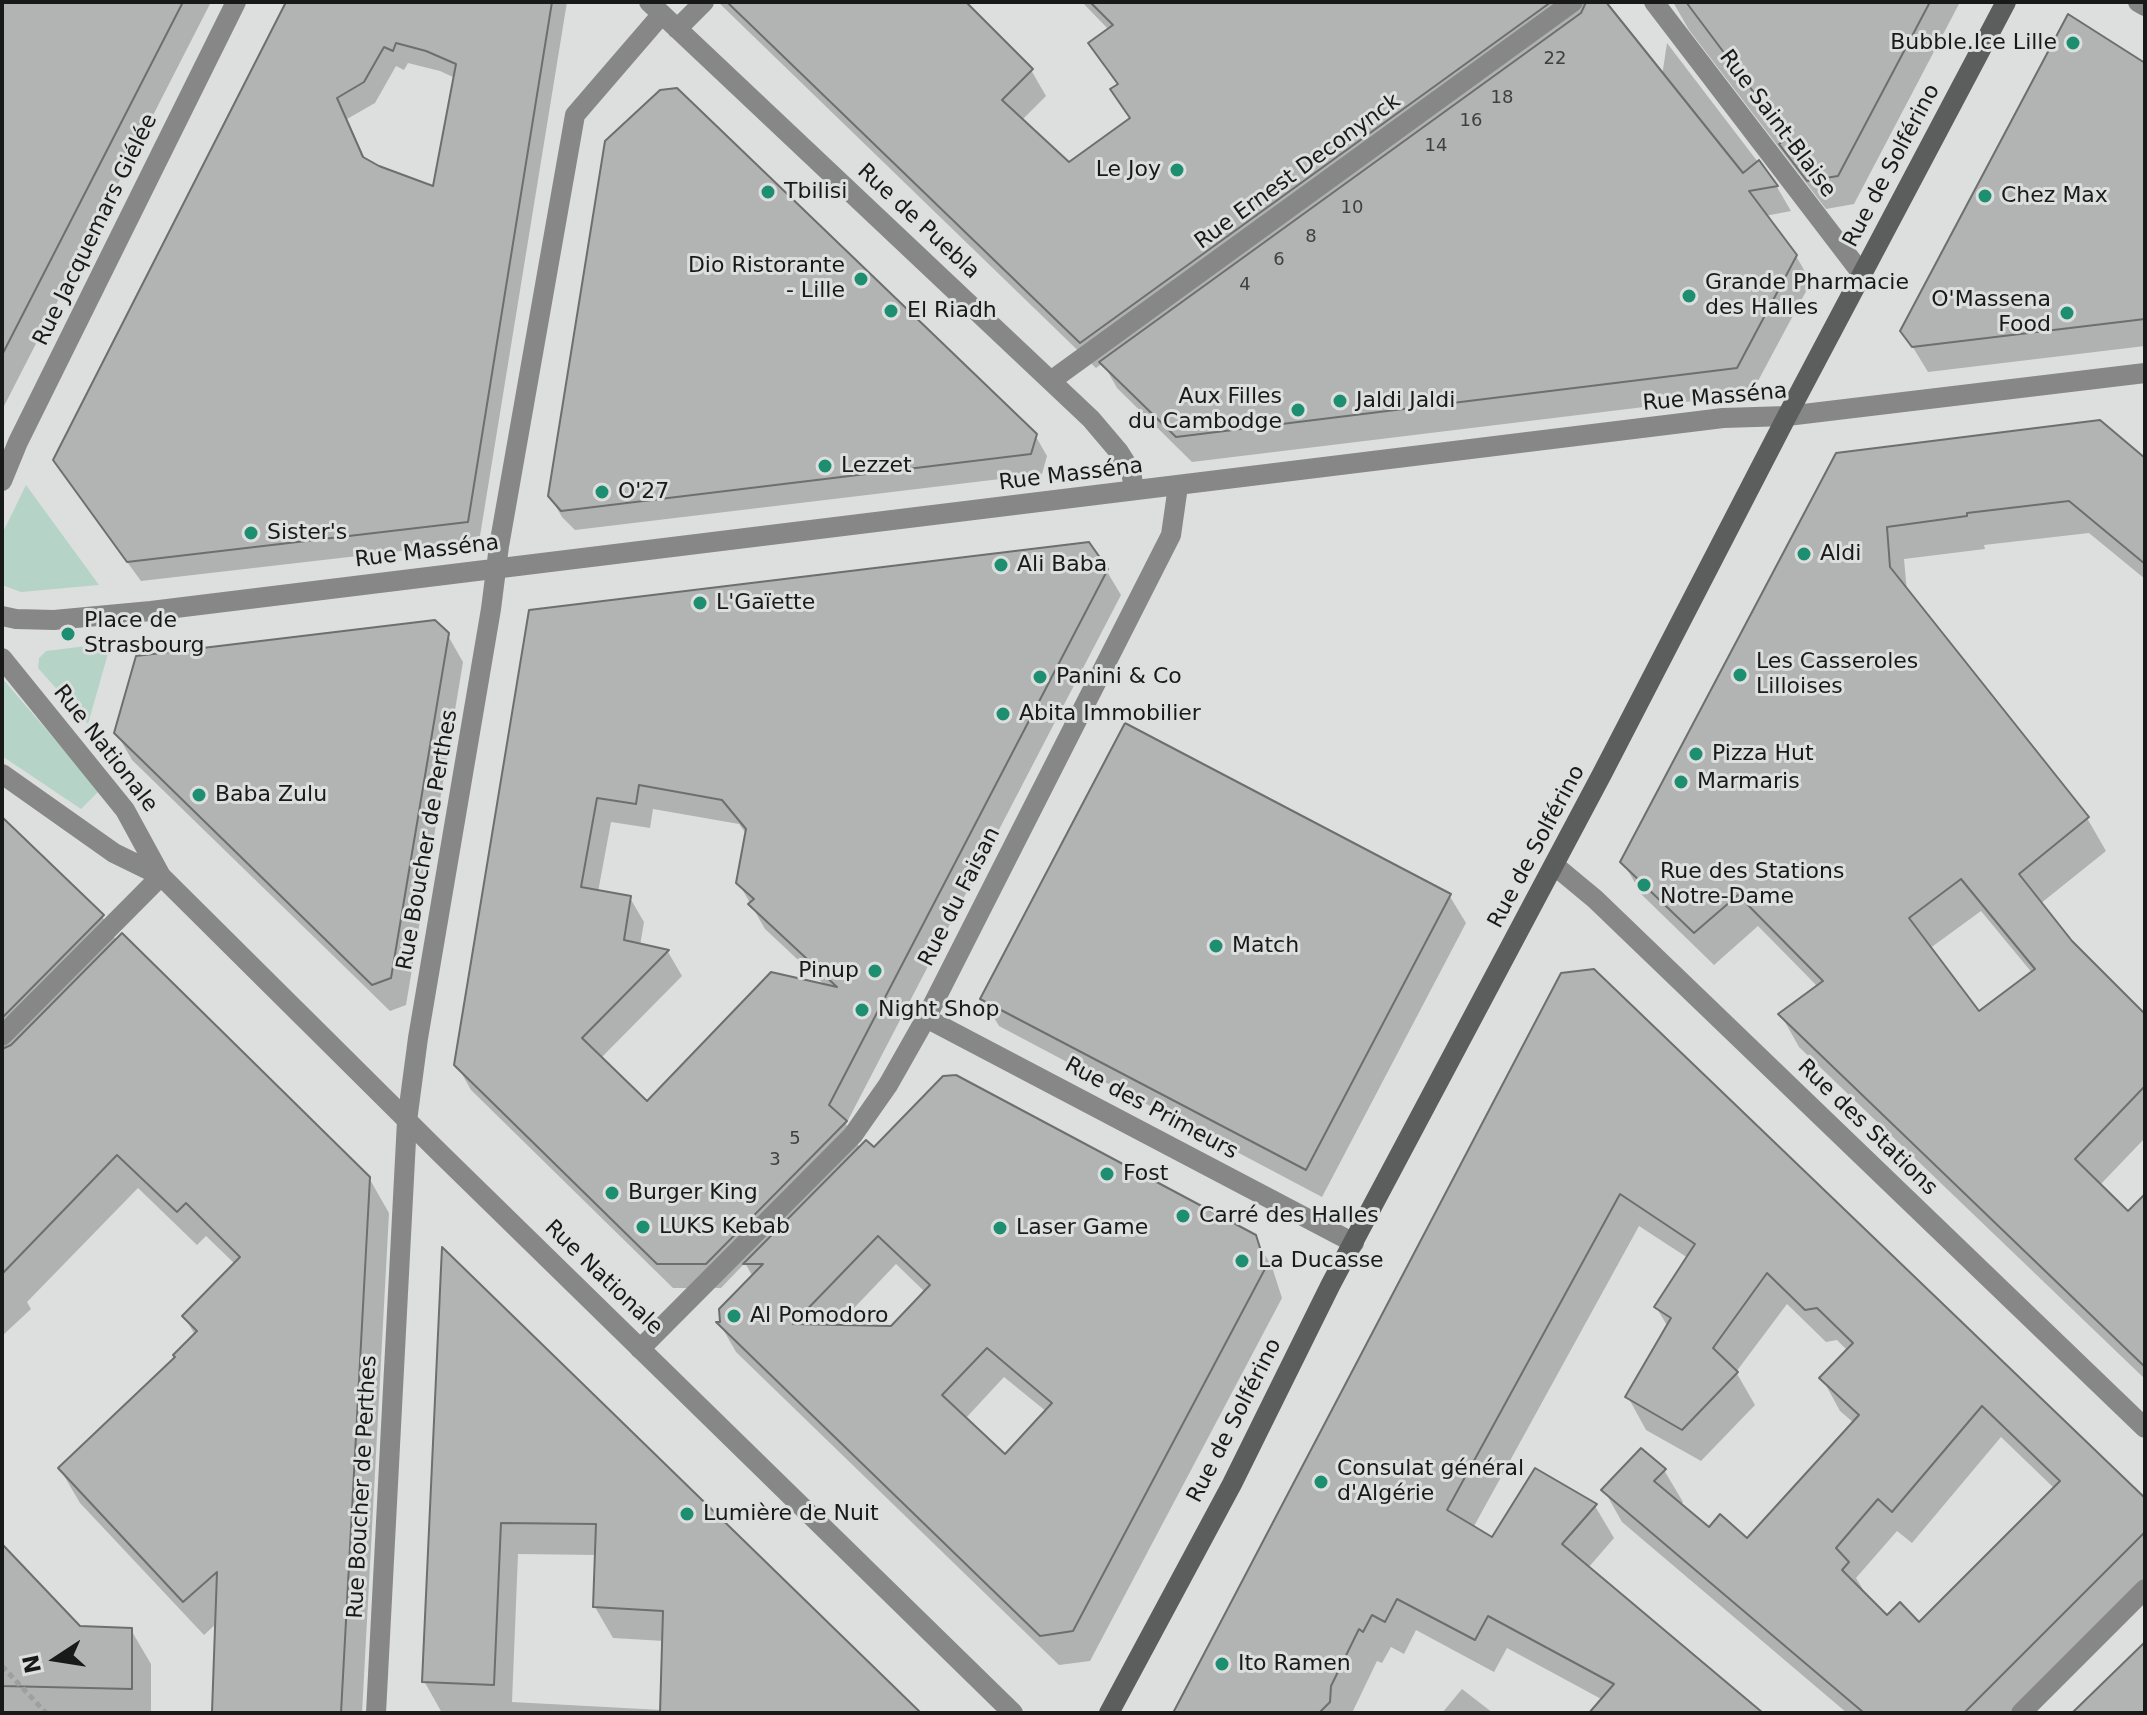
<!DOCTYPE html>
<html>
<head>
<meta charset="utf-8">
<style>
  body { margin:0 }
  #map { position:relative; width:2147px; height:1715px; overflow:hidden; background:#dcdfde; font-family:"DejaVu Sans",sans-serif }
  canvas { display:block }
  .frame { position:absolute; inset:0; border:4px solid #181a19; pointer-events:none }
  .north { position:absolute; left:16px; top:1619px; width:80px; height:80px; -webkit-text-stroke:6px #dcdfde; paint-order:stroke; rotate:258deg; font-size:22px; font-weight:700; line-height:32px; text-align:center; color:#181a19 }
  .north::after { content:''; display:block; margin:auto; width:28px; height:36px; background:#181a19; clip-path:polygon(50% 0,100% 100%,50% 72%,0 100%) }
</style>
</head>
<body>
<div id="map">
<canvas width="2147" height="1715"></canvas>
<div class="frame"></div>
<div class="north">N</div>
</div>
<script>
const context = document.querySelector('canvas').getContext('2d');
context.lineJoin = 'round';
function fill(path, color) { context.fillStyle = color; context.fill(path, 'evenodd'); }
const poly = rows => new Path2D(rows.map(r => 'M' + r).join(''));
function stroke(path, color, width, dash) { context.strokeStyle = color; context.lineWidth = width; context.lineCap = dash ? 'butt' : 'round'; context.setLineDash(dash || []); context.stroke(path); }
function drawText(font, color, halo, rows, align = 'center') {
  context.font = font + ' "DejaVu Sans",sans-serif'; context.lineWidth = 6; context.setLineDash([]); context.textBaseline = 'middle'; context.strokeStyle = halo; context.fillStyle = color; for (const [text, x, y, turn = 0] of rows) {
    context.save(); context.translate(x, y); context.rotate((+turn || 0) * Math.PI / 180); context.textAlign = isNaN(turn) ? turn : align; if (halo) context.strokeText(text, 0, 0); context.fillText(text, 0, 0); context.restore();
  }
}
const green = poly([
  [26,485,99,585,21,592,2,585,2,534],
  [111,643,88,724,38,668,39,658,46,651],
  [2,678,99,791,81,809,2,756]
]);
const shadow = poly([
  [2,2,211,2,2,410],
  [288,2,567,2,479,542,141,581,68,481,56,460],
  [408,63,440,71,455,78,435,189,366,161,347,119,375,103,396,66,404,70],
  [718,2,967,2,965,4,1031,70,1046,96,1021,121,1069,165,1131,120,1113,90,1118,86,1090,44,1109,30,1082,2,1603,2,1662,76,1667,43,1777,187,1791,211,1765,216,1796,256,1811,282,1751,394,1192,462,1117,388,1103,363,1096,368],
  [1673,2,1960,2,1854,204,1826,209,1689,30],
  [2145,65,2145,346,1928,372,1903,331],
  [1035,435,1047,456,1042,474,575,530,562,517,550,496],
  [1837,455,2145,460,2145,579,2089,533,1984,545,1985,549,1904,559,1907,592,2087,818,2106,851,2040,904,2070,942,2145,1018,2145,1138,2099,1186,2128,1214,2145,1225,2145,1379,1799,1047,1781,1015,1818,987,1758,926,1714,965,1642,895,1623,862],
  [1981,911,2033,974,1978,1014,1929,949],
  [1106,570,1121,595,846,1124,860,1148,1254,1236,1272,1267,1282,1298,1090,1661,1059,1665,736,1352,720,1324,753,1277,745,1263,721,1288,673,1288,471,1090,457,1065,531,611],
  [653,809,739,824,747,835,738,882,765,929,827,987,647,1104,601,1058,682,976,668,952,640,946,644,922,630,898,598,892,611,822,650,828],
  [896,1264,926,1293,892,1328,836,1327],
  [1004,1377,1047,1412,1005,1457,965,1419],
  [447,634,463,662,406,1005,390,1011,132,760,116,732],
  [2,837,102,916,117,942,369,1178,389,1213,362,1713,215,1713,217,1623,204,1635,80,1503,60,1469,178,1358,195,1335,184,1316,235,1264,206,1236,197,1245,138,1188,27,1302,31,1309,2,1336],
  [1449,895,1466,923,1322,1197,999,1026,983,999],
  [1562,975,2145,1500,2145,1584,2015,1713,1847,1713,1622,1522,1604,1490,1664,1470,1683,1502,1680,1506,1709,1530,1748,1541,1854,1423,1840,1411,1822,1378,1848,1351,1837,1340,1826,1342,1787,1304,1736,1372,1755,1405,1701,1461,1646,1430,1628,1397,1668,1327,1656,1307,1688,1258,1639,1226,1473,1528,1493,1539,1595,1506,1614,1538,1588,1568,1760,1713,1592,1713,1603,1700,1507,1648,1494,1672,1416,1630,1404,1654,1391,1647,1382,1663,1377,1661,1352,1713,1175,1713],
  [2001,1437,2055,1489,1919,1625,1887,1618,1867,1596,1856,1578,1897,1531,1912,1543],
  [444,1251,916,1713,442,1713,424,1681],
  [518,1554,597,1555,595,1607,613,1638,664,1641,662,1710,512,1702],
  [2,1548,79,1628,131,1630,151,1664,151,1713,2,1713],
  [1462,1689,1493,1713,1442,1713]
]);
const building = poly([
  [2,2,183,2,2,355,2,2],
  [286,2,552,2,468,522,127,562,53,460,286,2],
  [396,43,426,51,456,64,433,186,379,166,363,157,337,98,364,82,384,47,393,51,396,43],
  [727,2,966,2,1033,69,1002,100,1069,162,1130,118,1110,89,1118,84,1088,43,1113,25,1090,2,1551,2,1080,343,727,2],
  [1586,2,1606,2,1743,173,1759,160,1778,186,1749,191,1797,255,1737,368,1176,437,1099,362,1581,13,1586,2],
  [1686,2,1930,2,1838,176,1807,181,1779,144,1788,138,1686,2],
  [2068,14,2145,63,2145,319,1912,347,1900,331,2068,14],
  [677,88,1037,434,1031,454,561,511,548,496,605,141,660,90,677,88],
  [2100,420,2145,458,2145,564,2069,501,1967,513,1967,516,1887,527,1890,567,2089,817,2019,874,2072,941,2145,1014,2145,1086,2075,1159,2128,1211,2145,1194,2145,1367,1778,1014,1823,981,1738,895,1694,933,1620,862,1836,453,2100,420],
  [1961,879,2035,969,1979,1011,1909,918,1961,879],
  [1089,542,1108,569,829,1105,847,1121,706,1264,657,1264,454,1065,529,610,1089,542],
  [639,785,722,800,746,829,736,883,754,899,748,904,837,987,771,972,647,1101,582,1038,669,950,624,940,631,896,581,887,597,798,636,804,639,785],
  [435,620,449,633,391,978,372,985,114,733,136,656,435,620],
  [1125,723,1451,894,1306,1170,980,999,1125,723],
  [2,817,104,915,2,1018,2,817],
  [122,933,370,1177,341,1713,212,1712,217,1572,183,1602,58,1468,175,1357,173,1355,197,1331,182,1316,240,1257,186,1203,177,1212,117,1155,2,1274,2,1049,11,1045,122,933],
  [1594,969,2145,1498,2145,1532,1964,1713,1864,1713,1601,1490,1641,1448,1666,1469,1654,1481,1709,1527,1720,1514,1747,1538,1859,1415,1819,1378,1853,1343,1817,1308,1805,1310,1767,1273,1713,1348,1738,1372,1682,1430,1625,1397,1671,1318,1654,1307,1695,1244,1620,1194,1447,1510,1492,1537,1535,1468,1597,1504,1562,1544,1763,1713,1589,1713,1614,1684,1488,1616,1475,1640,1397,1599,1385,1622,1372,1615,1363,1632,1359,1629,1331,1686,1330,1702,1319,1713,1173,1713,1561,973,1594,969],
  [1982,1406,2060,1481,1919,1622,1900,1602,1887,1615,1842,1570,1849,1562,1836,1548,1878,1499,1892,1512,1982,1406],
  [956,1075,1256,1235,1266,1267,1073,1631,1040,1636,716,1322,720,1322,719,1309,763,1264,743,1264,866,1140,874,1147,943,1076,956,1075],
  [878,1236,930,1285,891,1326,793,1324,878,1236],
  [987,1348,1052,1403,1005,1454,942,1395,987,1348],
  [442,1247,699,1497,921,1713,660,1713,663,1611,593,1607,596,1524,501,1523,494,1685,422,1682,442,1247],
  [2,1544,80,1626,132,1628,132,1689,2,1686,2,1544],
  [2145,1642,2145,1713,2072,1713,2145,1642]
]);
const path = poly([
  [2,1666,46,1713]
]);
const service = poly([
  [2,1036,161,876]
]);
const minor = poly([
  [649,2,1091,419,1119,452,1131,471,1134,490],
  [1654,2,1862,274],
  [2138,2,2145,6],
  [677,29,704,2],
  [1052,380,1573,2],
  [2,481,18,442,236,2],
  [2,616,16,619,54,620,151,611,1723,418,1787,416,2145,373],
  [1554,865,1595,899,2145,1428],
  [926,1018,1354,1243],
  [640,1349,853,1135,888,1085,926,1018,1171,535,1178,486],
  [376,1713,407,1121,418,1038,491,609,499,546,575,115,662,14],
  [2021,1713,2145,1589]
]);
const tertiary = poly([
  [2,658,125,810,161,876,441,1154,1013,1713],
  [2,774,114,853,161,876]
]);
const secondary = poly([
  [1109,1713,1232,1484,1331,1284,1602,774,1787,416,2006,2]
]);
const markers = [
  [2073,43,8,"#1d8f70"],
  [1177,170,8,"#1d8f70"],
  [768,192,8,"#1d8f70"],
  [1985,196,8,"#1d8f70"],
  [861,279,8,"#1d8f70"],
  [1689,296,8,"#1d8f70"],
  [891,311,8,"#1d8f70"],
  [2067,313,8,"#1d8f70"],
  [1340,401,8,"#1d8f70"],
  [1298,410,8,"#1d8f70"],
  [825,466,8,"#1d8f70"],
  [602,492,8,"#1d8f70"],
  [251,533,8,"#1d8f70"],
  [1804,554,8,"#1d8f70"],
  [1001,565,8,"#1d8f70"],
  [700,603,8,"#1d8f70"],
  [68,634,8,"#1d8f70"],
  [1740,675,8,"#1d8f70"],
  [1040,677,8,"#1d8f70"],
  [1003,714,8,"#1d8f70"],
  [1696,754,8,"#1d8f70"],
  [1681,782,8,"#1d8f70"],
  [199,795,8,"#1d8f70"],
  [1644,885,8,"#1d8f70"],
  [1216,946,8,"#1d8f70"],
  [875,971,8,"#1d8f70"],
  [862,1010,8,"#1d8f70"],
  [1107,1174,8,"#1d8f70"],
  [612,1193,8,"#1d8f70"],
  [1183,1216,8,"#1d8f70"],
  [643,1227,8,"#1d8f70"],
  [1000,1228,8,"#1d8f70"],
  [1242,1261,8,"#1d8f70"],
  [734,1316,8,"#1d8f70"],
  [1321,1482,8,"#1d8f70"],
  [687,1514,8,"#1d8f70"],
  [1222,1664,8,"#1d8f70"]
];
const numberNames = [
  ["22",1555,59],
  ["18",1502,98],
  ["16",1471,121],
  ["14",1436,146],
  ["10",1352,208],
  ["8",1311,237],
  ["6",1279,260],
  ["4",1245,285],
  ["5",795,1139],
  ["3",775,1160]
];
const poiNames = [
  ["Bubble.Ice Lille",2057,43,"right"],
  ["Le Joy",1161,170,"right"],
  ["Tbilisi",784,192],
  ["Chez Max",2001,196],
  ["Dio Ristorante",845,266,"right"],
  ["- Lille",845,291,"right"],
  ["Grande Pharmacie",1705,283],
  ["des Halles",1705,308],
  ["O'Massena",2051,300,"right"],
  ["Food",2051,325,"right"],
  ["El Riadh",907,311],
  ["Aux Filles",1282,397,"right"],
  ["du Cambodge",1282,422,"right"],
  ["Jaldi Jaldi",1356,401],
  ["Lezzet",841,466],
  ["O'27",618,492],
  ["Sister's",267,533],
  ["Aldi",1820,554],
  ["Ali Baba",1017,565],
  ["L'Gaïette",716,603],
  ["Place de",84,621],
  ["Strasbourg",84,646],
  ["Les Casseroles",1756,662],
  ["Lilloises",1756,687],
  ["Panini & Co",1056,677],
  ["Abita Immobilier",1019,714],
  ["Pizza Hut",1712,754],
  ["Marmaris",1697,782],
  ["Baba Zulu",215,795],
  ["Rue des Stations",1660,872],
  ["Notre-Dame",1660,897],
  ["Match",1232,946],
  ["Pinup",859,971,"right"],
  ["Night Shop",878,1010],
  ["Fost",1123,1174],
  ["Burger King",628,1193],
  ["Carré des Halles",1199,1216],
  ["LUKS Kebab",659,1227],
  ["Laser Game",1016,1228],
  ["La Ducasse",1258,1261],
  ["Al Pomodoro",750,1316],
  ["Consulat général",1337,1469],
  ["d'Algérie",1337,1494],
  ["Lumière de Nuit",703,1514],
  ["Ito Ramen",1238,1664]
];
const streetNames = [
  ["Rue Saint-Blaise",1777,124,53],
  ["Rue de Solférino",1892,166,-62],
  ["Rue Ernest Deconynck",1298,172,-36],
  ["Rue de Puebla",918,222,43],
  ["Rue Jacquemars Giélée",96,230,-64],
  ["Rue Masséna",1715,398,-5],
  ["Rue Masséna",1071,475,-7],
  ["Rue Masséna",427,552,-7],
  ["Rue Nationale",105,749,52],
  ["Rue Boucher de Perthes",428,840,-80],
  ["Rue de Solférino",1537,847,-62],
  ["Rue du Faisan",960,897,-63],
  ["Rue des Primeurs",1151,1109,28],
  ["Rue des Stations",1867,1128,44],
  ["Rue Nationale",603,1278,44],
  ["Rue de Solférino",1235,1421,-63],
  ["Rue Boucher de Perthes",363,1487,-87]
];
fill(green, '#b5d4c7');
fill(shadow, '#0003');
fill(building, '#b1b4b3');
stroke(building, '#6c6f6e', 2);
stroke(path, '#9da09f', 5, [6, 4]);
stroke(service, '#868786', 20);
stroke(minor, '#868786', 20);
stroke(tertiary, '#868786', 20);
stroke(secondary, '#5c5e5d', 20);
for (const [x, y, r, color] of markers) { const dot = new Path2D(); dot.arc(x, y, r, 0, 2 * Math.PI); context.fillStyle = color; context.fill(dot); stroke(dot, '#dcdfde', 3); }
drawText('18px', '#3e4040', null, numberNames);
drawText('22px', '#181a19', '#dcdfde', poiNames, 'left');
drawText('22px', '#181a19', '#dcdfde', streetNames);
</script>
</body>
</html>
